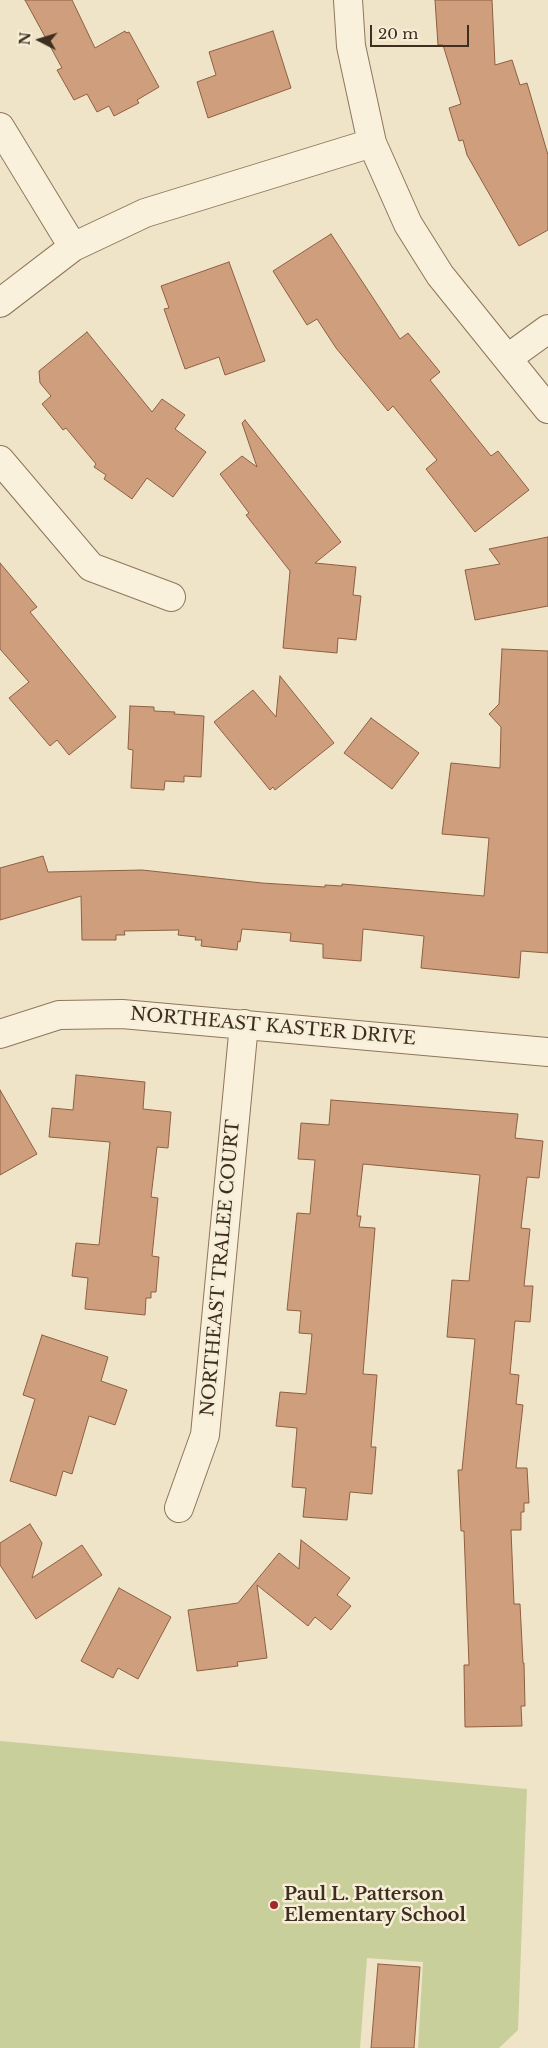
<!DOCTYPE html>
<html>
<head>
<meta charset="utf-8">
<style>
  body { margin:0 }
  #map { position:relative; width:548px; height:2048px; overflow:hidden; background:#f0e4c8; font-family:"Libre Baskerville",serif }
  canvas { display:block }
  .north { position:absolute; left:15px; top:15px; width:50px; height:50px; -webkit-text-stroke:4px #f7eed8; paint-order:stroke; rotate:275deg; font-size:14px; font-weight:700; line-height:20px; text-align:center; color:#3d2e20 }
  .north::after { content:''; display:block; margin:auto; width:18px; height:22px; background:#3d2e20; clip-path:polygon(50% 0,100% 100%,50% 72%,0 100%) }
  .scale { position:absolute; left:370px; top:25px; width:99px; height:22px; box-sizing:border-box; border:2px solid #3d2e20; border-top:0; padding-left:6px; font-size:15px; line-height:18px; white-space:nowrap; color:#3d2e20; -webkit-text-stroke:4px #f7eed8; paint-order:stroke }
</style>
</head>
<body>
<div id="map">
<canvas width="548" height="2048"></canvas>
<div class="north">N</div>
<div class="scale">20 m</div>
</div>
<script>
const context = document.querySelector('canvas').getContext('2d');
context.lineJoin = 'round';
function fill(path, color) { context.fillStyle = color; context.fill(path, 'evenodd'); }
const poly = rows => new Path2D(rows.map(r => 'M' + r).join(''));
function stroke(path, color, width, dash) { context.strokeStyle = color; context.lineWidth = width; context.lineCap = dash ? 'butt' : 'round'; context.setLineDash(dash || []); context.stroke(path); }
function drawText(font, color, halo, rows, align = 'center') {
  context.font = font + ' "Libre Baskerville",serif'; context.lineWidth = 5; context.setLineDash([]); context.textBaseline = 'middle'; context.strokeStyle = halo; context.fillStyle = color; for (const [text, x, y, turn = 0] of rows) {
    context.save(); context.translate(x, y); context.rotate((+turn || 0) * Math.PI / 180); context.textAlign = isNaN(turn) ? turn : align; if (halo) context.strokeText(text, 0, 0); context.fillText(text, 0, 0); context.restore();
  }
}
const green = poly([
  [0,1741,527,1789,518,2030,499,2048,418,2048,423,1962,367,1958,360,2048,0,2048]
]);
const building = poly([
  [25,0,72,0,95,48,125,31,126,33,129,32,159,87,137,100,139,103,114,116,109,106,97,112,87,94,74,100,57,70,62,68,25,0],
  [435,0,492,0,495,65,512,60,520,85,527,83,548,155,548,230,519,246,467,155,463,140,459,141,449,108,461,104,443,45,438,45,435,0],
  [273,31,291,88,208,118,197,82,216,75,209,52,273,31],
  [331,234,400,339,408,333,440,372,430,380,491,456,498,451,529,490,475,532,426,469,437,460,393,406,388,411,336,348,317,319,307,325,273,271,331,234],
  [229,262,265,361,225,375,219,357,185,369,164,309,169,308,161,286,229,262],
  [87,332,152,412,162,399,185,415,175,429,206,452,173,497,147,478,132,499,104,479,106,475,94,467,96,464,66,428,63,430,42,404,51,396,40,383,39,371,87,332],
  [245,420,341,542,315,563,356,567,353,595,361,596,356,640,338,638,337,653,283,648,290,571,246,515,249,513,220,474,242,456,257,467,242,423,245,420],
  [548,537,548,606,475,620,465,570,500,564,489,549,548,537],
  [0,563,37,607,30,612,116,717,69,755,57,740,50,746,9,698,29,682,0,649,0,563],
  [502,649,548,651,548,953,521,951,519,978,421,968,424,936,363,929,361,961,323,958,323,944,290,941,291,933,242,929,240,942,238,941,237,950,201,946,202,940,195,940,196,937,178,935,179,930,124,931,125,935,116,935,116,940,82,940,81,896,0,920,0,868,43,856,48,872,142,870,262,883,325,887,325,885,342,886,342,884,484,896,489,838,442,834,451,763,500,768,501,727,489,714,499,704,502,649],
  [280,676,334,743,275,790,273,787,270,790,214,722,253,690,276,717,280,676],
  [130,706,154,707,154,711,175,712,174,714,204,716,201,777,184,776,184,782,165,781,164,790,131,788,133,750,128,749,130,706],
  [371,718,419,753,392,789,344,753,371,718],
  [76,1075,145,1082,143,1109,171,1112,168,1148,157,1147,151,1197,158,1198,152,1256,159,1257,156,1292,151,1292,151,1298,146,1298,145,1315,85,1309,88,1278,72,1276,76,1243,99,1245,110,1142,49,1137,52,1108,73,1110,76,1075],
  [0,1090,37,1154,0,1175,0,1090],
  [331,1100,518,1114,515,1138,543,1141,539,1178,527,1177,521,1228,530,1229,524,1286,533,1286,530,1322,515,1321,510,1374,519,1375,516,1404,523,1405,516,1468,527,1468,529,1503,524,1503,524,1512,521,1512,521,1530,511,1530,514,1604,520,1604,523,1663,524,1663,525,1706,521,1706,522,1726,465,1727,464,1665,469,1665,464,1531,461,1531,458,1470,462,1470,475,1339,447,1337,452,1280,469,1281,480,1175,363,1164,357,1216,361,1216,359,1227,375,1228,363,1374,377,1375,371,1447,376,1447,372,1494,350,1492,347,1520,303,1517,306,1488,292,1487,297,1428,276,1426,280,1392,306,1394,312,1334,299,1333,301,1311,287,1310,297,1213,310,1214,315,1160,298,1159,301,1123,329,1125,331,1100],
  [42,1335,108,1357,101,1381,127,1390,115,1425,89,1416,72,1474,63,1471,56,1496,10,1481,35,1399,23,1395,42,1335],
  [30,1524,42,1543,32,1578,82,1545,102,1575,36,1619,0,1565,0,1543,30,1524],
  [301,1540,350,1578,337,1595,351,1606,331,1630,315,1617,308,1626,257,1585,267,1658,237,1662,238,1666,197,1671,188,1610,238,1603,279,1553,299,1569,301,1540],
  [119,1588,171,1617,138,1679,118,1668,113,1678,81,1661,119,1588],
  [378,1964,420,1967,414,2048,371,2048,378,1964]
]);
const minor = poly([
  [348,0,351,46,372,143,408,224,440,275,548,409],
  [0,127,73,247],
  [0,303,73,247,145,213,372,143],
  [508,358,548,329],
  [0,460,91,567,171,597],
  [0,1034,59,1015,122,1014,548,1052],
  [179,1508,205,1435,244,1024]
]);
const markers = [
  [274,1905,5,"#9e2a2b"]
];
const streetNames = [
  ["NORTHEAST KASTER DRIVE",273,1027,5],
  ["NORTHEAST TRALEE COURT",221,1268,-85]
];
const poiNames = [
  ["Paul L. Patterson",284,1895],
  ["Elementary School",284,1916]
];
fill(green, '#c9cf9b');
fill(building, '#cf9f7d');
stroke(building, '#8d5f41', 1);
stroke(minor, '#8d765c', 30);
stroke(minor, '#faf1dc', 28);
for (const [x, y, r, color] of markers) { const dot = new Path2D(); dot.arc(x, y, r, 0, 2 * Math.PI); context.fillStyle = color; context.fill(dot); stroke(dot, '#f7eed8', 2); }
drawText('18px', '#3d2e20', '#f7eed8', streetNames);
drawText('bold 18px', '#3d2e20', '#f7eed8', poiNames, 'left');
</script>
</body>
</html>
